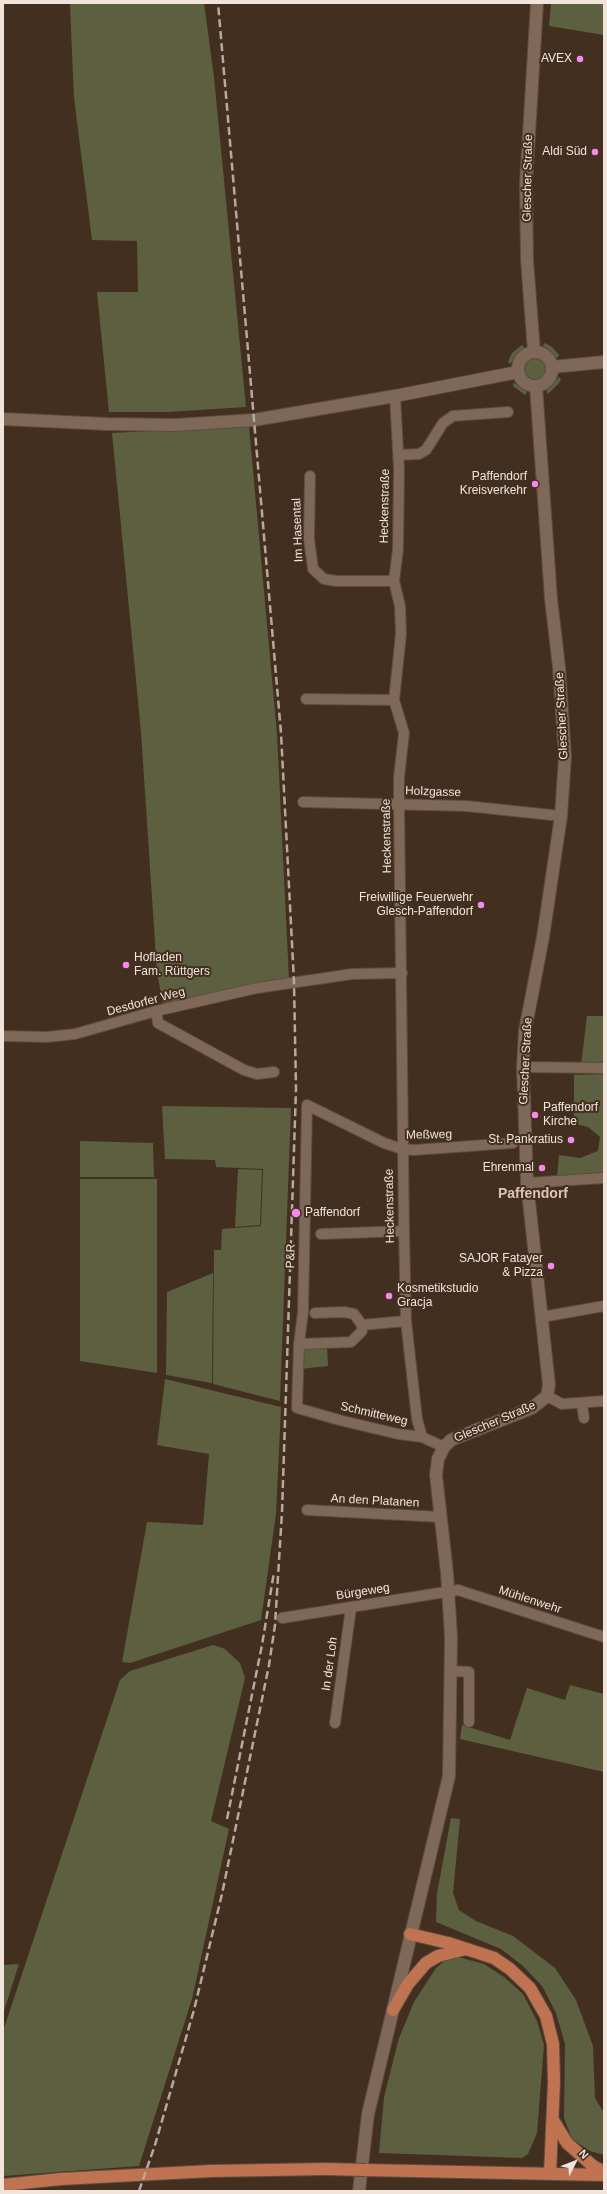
<!DOCTYPE html>
<html>
<head>
<meta charset="utf-8">
<style>
  body { margin:0 }
  #map { position:relative; width:607px; height:2194px; overflow:hidden; background:#432f20; font-family:Arial,sans-serif }
  canvas { display:block }
  .frame { position:absolute; inset:0; border:4px solid #f1e4da; pointer-events:none }
  .north { position:absolute; left:555px; top:2142px; width:40px; height:40px; -webkit-text-stroke:3px #432f20; paint-order:stroke; rotate:48deg; font-size:11px; font-weight:700; line-height:16px; text-align:center; color:#f1e4da }
  .north::after { content:''; display:block; margin:auto; width:14px; height:18px; background:#f1e4da; clip-path:polygon(50% 0,100% 100%,50% 72%,0 100%) }
</style>
</head>
<body>
<div id="map">
<canvas width="607" height="2194"></canvas>
<div class="frame"></div>
<div class="north">N</div>
</div>
<script>
const context = document.querySelector('canvas').getContext('2d');
context.lineJoin = 'round';
function fill(path, color) { context.fillStyle = color; context.fill(path, 'evenodd'); }
const poly = rows => new Path2D(rows.map(r => 'M' + r).join(''));
function stroke(path, color, width, dash) { context.strokeStyle = color; context.lineWidth = width; context.lineCap = dash ? 'butt' : 'round'; context.setLineDash(dash || []); context.stroke(path); }
function drawText(font, color, halo, rows, align = 'center') {
  context.font = font + ' Arial,sans-serif'; context.lineWidth = 4; context.setLineDash([]); context.textBaseline = 'middle'; context.strokeStyle = halo; context.fillStyle = color; for (const [text, x, y, turn = 0] of rows) {
    context.save(); context.translate(x, y); context.rotate((+turn || 0) * Math.PI / 180); context.textAlign = isNaN(turn) ? turn : align; if (halo) context.strokeText(text, 0, 0); context.fillText(text, 0, 0); context.restore();
  }
}
const green = poly([
  [43,3,204,3,214,77,246,407,169,412,109,412,97,292,138,292,137,241,92,240,74,98,70,4],
  [551,3,604,3,604,35,549,26],
  [545,343,552,347,559,355,557,358,547,351,543,345],
  [522,345,524,347,522,351,510,364,508,362,512,353],
  '523 369a12 12 0 1 1 24 0a12 12 0 1 1-24 0Z',
  [559,377,561,379,559,383,548,394,546,390],
  [514,383,523,388,527,392,525,395,513,386],
  [249,426,277,734,289,979,257,984,163,1004,157,973,141,732,112,433],
  [587,1016,604,1016,604,1065,581,1065],
  [604,1074,604,1171,598,1175,557,1177,559,1155,580,1158,598,1151,600,1137,588,1127,579,1125,574,1119,574,1075],
  [162,1106,291,1108,280,1401,213,1384,214,1250,221,1250,222,1229,261,1226,263,1169,216,1167,215,1160,165,1159],
  [80,1141,153,1143,154,1177,80,1177],
  [238,1169,262,1170,260,1225,235,1227],
  [80,1179,157,1179,157,1373,80,1361],
  [213,1273,212,1383,166,1375,167,1292],
  [327,1345,328,1366,300,1369,301,1346],
  [165,1379,281,1407,276,1514,261,1620,130,1663,122,1662,147,1522,203,1525,209,1454,157,1445],
  [213,1645,225,1649,240,1663,245,1678,211,1821,229,1829,192,1999,139,2166,3,2176,3,2031,120,1680,130,1671],
  [570,1685,604,1694,604,1772,460,1739,462,1725,510,1740,527,1688,565,1700],
  [451,1818,460,1819,453,1893,459,1910,476,1921,513,1936,555,1968,576,2000,593,2046,595,2098,604,2113,604,2155,590,2151,572,2139,564,2118,565,2044,556,2013,542,1986,523,1966,501,1949,436,1922,437,1893],
  [448,1958,462,1958,484,1964,504,1977,523,1994,537,2021,544,2045,537,2133,528,2154,522,2158,379,2153,384,2097,399,2038,414,2002,436,1968],
  [19,1964,3,2014,3,1965]
]);
const minor = poly([
  [395,396,399,469,398,549,394,581,400,606,401,634,394,700,404,733,399,777,399,804,404,1231,406,1321,417,1419,422,1437],
  [399,455,419,454,426,450,443,423,453,416,508,412],
  [310,476,309,539,313,569,324,579,336,581,394,581],
  [306,699,394,700],
  [303,802,466,806,561,816],
  [156,1011,158,1023,244,1070,257,1074,274,1072],
  [3,1036,47,1037,75,1034,156,1011,257,988,352,974,402,973],
  [523,1067,604,1068],
  [527,1183,604,1178],
  [321,1234,404,1231],
  [315,1313,344,1312,354,1314,362,1325],
  [542,1317,604,1306],
  [299,1344,351,1342,362,1331,362,1325,406,1321],
  [547,1396,562,1404,604,1401],
  [582,1404,584,1418],
  [444,1447,422,1437,398,1434,343,1421,297,1408,299,1344,303,1312,307,1105,384,1143,402,1149,414,1150,513,1143],
  [307,1510,441,1517],
  [282,1618,458,1590,604,1637],
  [452,1671,469,1672,469,1722],
  [335,1723,351,1608]
]);
const tertiary = poly([
  [534,352,527,260,526,183,537,3],
  [359,2191,368,2114,449,1776,451,1637,447,1573,436,1475,438,1459,444,1447,451,1440,532,1408,547,1396,549,1385,527,1183,523,1067,525,1031,543,937,561,816,565,757,559,667,551,599,536,386]
]);
const secondary = poly([
  '518 369a17 17 0 1 1 34 0a17 17 0 1 1-34 0Z',
  [552,367,604,362],
  [3,419,107,424,175,425,254,420,395,396,518,372]
]);
const primary = poly([
  [410,1934,448,1943,494,1958,510,1969,530,1988,546,2016,553,2044,554,2082,550,2174],
  [393,2010,408,1984,426,1963,438,1956,466,1949],
  [553,2120,567,2143,593,2166,604,2172],
  [365,2170,604,2175],
  [3,2185,61,2179,211,2171,326,2169]
]);
const rail = poly([
  [227,1819,262,1645,274,1572],
  [139,2191,155,2145,194,2010,222,1894,269,1665,275,1625,282,1512,296,1089,294,982,281,733,218,3]
]);
const primaryBridge = poly([
  [326,2169,365,2170]
]);
const markers = [
  [580,59,4,"#f689ed"],
  [595,152,4,"#f689ed"],
  [535,484,4,"#f689ed"],
  [481,905,4,"#f689ed"],
  [126,965,4,"#f689ed"],
  [535,1115,4,"#f689ed"],
  [571,1140,4,"#f689ed"],
  [542,1168,4,"#f689ed"],
  [296,1213,5,"#f689ed"],
  [551,1266,4,"#f689ed"],
  [389,1296,4,"#f689ed"]
];
const poiNames = [
  ["AVEX",572,59],
  ["Aldi Süd",587,152],
  ["Paffendorf",527,477],
  ["Kreisverkehr",527,491],
  ["Freiwillige Feuerwehr",473,898],
  ["Glesch-Paffendorf",473,912],
  ["Hofladen",134,958,"left"],
  ["Fam. Rüttgers",134,972,"left"],
  ["Paffendorf",543,1108,"left"],
  ["Kirche",543,1122,"left"],
  ["St. Pankratius",563,1140],
  ["Ehrenmal",534,1168],
  ["Paffendorf",305,1213,"left"],
  ["SAJOR Fatayer",543,1259],
  ["& Pizza",543,1273],
  ["Kosmetikstudio",397,1289,"left"],
  ["Gracja",397,1303,"left"]
];
const streetNames = [
  ["Glescher Straße",528,178,-89],
  ["Heckenstraße",385,506,-89],
  ["Im Hasental",298,530,-92],
  ["Glescher Straße",562,716,-93],
  ["Holzgasse",433,792,2],
  ["Heckenstraße",387,836,-91],
  ["Desdorfer Weg",146,1002,-15],
  ["Glescher Straße",526,1061,-87],
  ["Meßweg",429,1135,-1],
  ["Heckenstraße",390,1206,-91],
  ["P&R",291,1256,-89],
  ["Schmitteweg",374,1414,13],
  ["Glescher Straße",495,1422,-23],
  ["An den Platanen",375,1501,3],
  ["Bürgeweg",363,1592,-9],
  ["Mühlenwehr",530,1600,18],
  ["In der Loh",330,1664,-82]
];
const quarterNames = [
  ["Paffendorf",533,1194]
];
fill(green, '#5c6040');
stroke(minor, '#5d4c3f', 12);
stroke(tertiary, '#5d4c3f', 14);
stroke(secondary, '#5d4c3f', 14);
stroke(primary, '#5d4c3f', 14);
stroke(minor, '#7f6857', 10);
stroke(tertiary, '#7f6857', 12);
stroke(secondary, '#7f6857', 12);
stroke(primary, '#bf7350', 12);
stroke(rail, '#b8a99d', 2.5, [8, 4]);
stroke(primaryBridge, '#5d4c3f', 14, []);
stroke(primaryBridge, '#bf7350', 12);
for (const [x, y, r, color] of markers) { const dot = new Path2D(); dot.arc(x, y, r, 0, 2 * Math.PI); context.fillStyle = color; context.fill(dot); stroke(dot, '#432f20', 1.5); }
drawText('12px', '#f1e4da', '#432f20', poiNames, 'right');
drawText('12px', '#f1e4da', '#432f20', streetNames);
drawText('bold 14px', '#dcc2b0', '#432f20', quarterNames);
</script>
</body>
</html>
